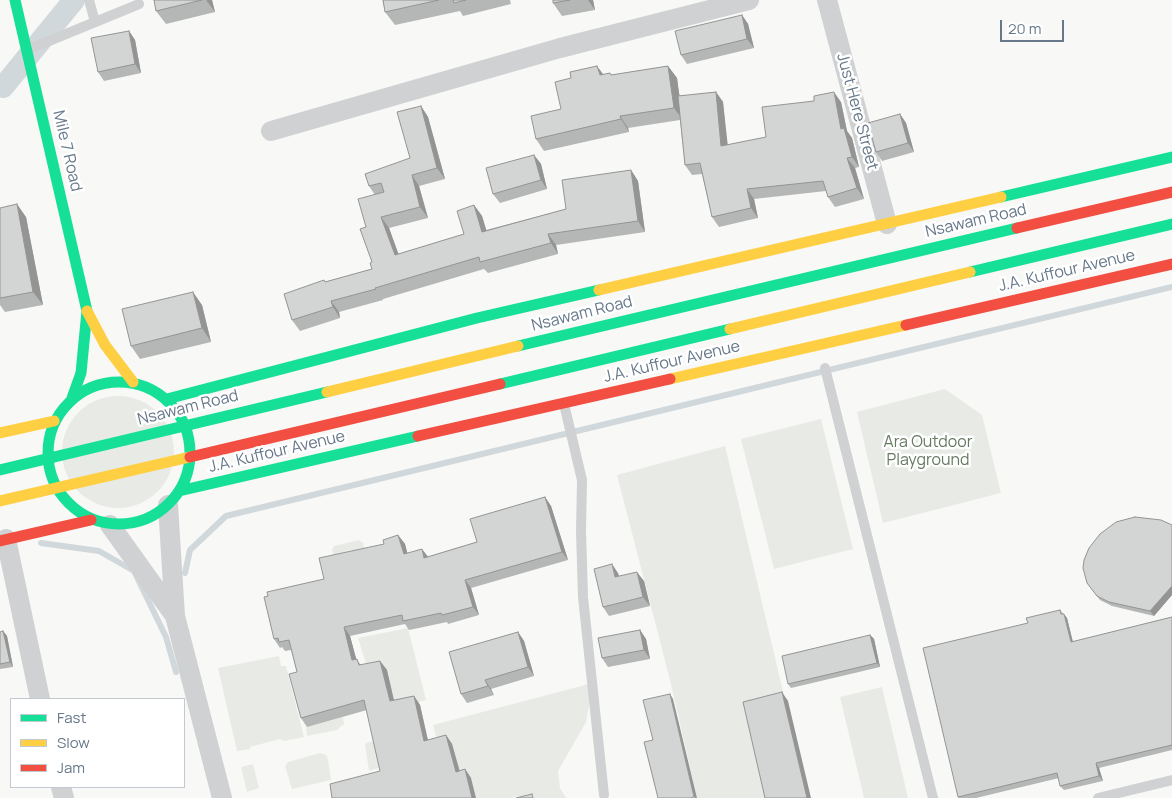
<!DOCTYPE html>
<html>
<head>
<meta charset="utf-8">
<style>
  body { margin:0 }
  #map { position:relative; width:1172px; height:798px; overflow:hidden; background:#f8f8f7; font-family:Manrope,sans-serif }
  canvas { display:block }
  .legend { position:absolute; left:10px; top:698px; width:175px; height:90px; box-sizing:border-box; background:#fff; border:1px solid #c2c9d0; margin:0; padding:6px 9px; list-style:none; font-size:15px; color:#667889 }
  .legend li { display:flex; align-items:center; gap:10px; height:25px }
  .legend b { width:25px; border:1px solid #c2c9d0 }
  .scale { position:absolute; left:1000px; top:20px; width:64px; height:22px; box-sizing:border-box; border:2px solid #667889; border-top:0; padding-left:6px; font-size:15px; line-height:18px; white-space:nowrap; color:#667889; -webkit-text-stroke:4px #fff; paint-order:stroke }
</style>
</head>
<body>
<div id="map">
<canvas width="1172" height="798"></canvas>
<ul class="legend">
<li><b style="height:6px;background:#16e098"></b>Fast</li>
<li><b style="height:6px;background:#ffcf43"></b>Slow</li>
<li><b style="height:6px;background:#f24e42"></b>Jam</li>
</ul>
<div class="scale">20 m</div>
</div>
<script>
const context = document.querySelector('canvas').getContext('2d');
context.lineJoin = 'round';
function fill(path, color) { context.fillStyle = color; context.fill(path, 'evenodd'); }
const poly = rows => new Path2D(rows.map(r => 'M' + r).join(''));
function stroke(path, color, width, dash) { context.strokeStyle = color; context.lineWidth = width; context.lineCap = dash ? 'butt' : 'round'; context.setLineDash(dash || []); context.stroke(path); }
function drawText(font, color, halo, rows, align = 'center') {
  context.font = font + ' Manrope,sans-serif'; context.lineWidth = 5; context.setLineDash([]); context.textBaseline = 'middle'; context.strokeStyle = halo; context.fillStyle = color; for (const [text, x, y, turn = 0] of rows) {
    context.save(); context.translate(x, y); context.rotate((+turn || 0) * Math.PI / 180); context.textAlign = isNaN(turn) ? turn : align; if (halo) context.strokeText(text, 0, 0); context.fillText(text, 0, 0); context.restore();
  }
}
const green = poly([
  [945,389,982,415,1001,493,883,523,857,412],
  '62 452a56 56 0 1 1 112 0a56 56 0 1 1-112 0Z',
  [821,419,853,549,774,569,741,439],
  [725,446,785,700,766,798,697,798,670,680,617,475],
  [359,540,363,543,366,555,353,550,346,551,336,561,332,550,334,546],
  [408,628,426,700,381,712,375,687,390,683,388,670,369,673,358,638],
  [279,656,281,666,286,666,304,737,284,741,280,739,250,747,250,749,237,751,218,668],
  [589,684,591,696,586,722,558,771,560,788,566,798,519,798,518,796,512,798,453,798,433,725],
  [882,687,908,798,864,798,840,697],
  [343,717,344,724,337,730,307,736,306,727],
  [376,740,382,767,369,771,365,745,366,743],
  [320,753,326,755,328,760,331,780,292,789,285,766,288,762],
  [253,764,259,788,247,792,241,767]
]);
const stream = poly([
  [0,89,3,87],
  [41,543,99,551,134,571,166,637,176,672],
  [185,573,190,550,226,516,1172,287]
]);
const canal = poly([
  [3,87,74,0]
]);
const lane = poly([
  [89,0,95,22],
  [27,50,139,4],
  [825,368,933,798],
  [564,404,582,480,581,531,583,597,604,795],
  [1098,798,1172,780]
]);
const street = poly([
  [827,0,887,224],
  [271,131,560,48,749,0],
  [168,505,175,616,222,798],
  [110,525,175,616],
  [6,539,40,699],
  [61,787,64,798]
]);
const fast = poly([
  [15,0,87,311,81,373,72,398],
  [1001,197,1172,157],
  [970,272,1172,224],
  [518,346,1017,228],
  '48 453a71 71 0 1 1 142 0a71 71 0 1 1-142 0Z',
  [500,384,730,329],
  [167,399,477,318,599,290],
  [0,470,327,392],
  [179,491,418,436]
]);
const slow = poly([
  [599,290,1001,197],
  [87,311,105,345,133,382],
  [730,329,970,272],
  [670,379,906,325],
  [327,392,518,346],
  [0,433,54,421],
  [0,501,190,457]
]);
const jam = poly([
  [1017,228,1172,192],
  [906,325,1172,264],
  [418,436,670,379],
  [190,457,500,384],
  [0,541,91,520]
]);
const wall = poly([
  [154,0,212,0,215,12,166,24,156,11],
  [383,0,510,0,511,4,463,16,460,11,395,25,385,12],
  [553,0,593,0,595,10,562,16,553,3],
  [742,15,748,24,754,48,687,64,681,55],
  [129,31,135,40,141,73,104,81,98,72],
  [668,66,677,78,679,96,716,92,723,102,727,145,766,137,841,102,847,131,852,138,859,167,855,168,864,199,835,207,828,197,826,191,754,199,758,218,719,227,712,217,702,174,692,175,685,165,680,120,628,128,629,132,544,151,536,139,561,109,603,75,611,75],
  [421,106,428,117,445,179,419,186,428,218,389,228,398,254,464,234,474,205,482,216,486,230,566,209,631,170,638,181,645,232,556,245,558,254,488,273,484,269,383,299,383,300,339,312,340,318,300,331,292,320,325,282,372,269,372,262,366,227,375,195,369,186,410,158],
  [900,114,906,123,914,152,882,161,876,152],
  [534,155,541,164,547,189,500,203,493,194],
  [0,208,26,217,43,305,5,312,0,305],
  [202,305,211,342,140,359,131,346],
  [545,497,551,506,568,560,471,588,479,615,448,624,447,622,409,630,405,624,350,636,356,659,361,665,380,661,387,670,394,700,414,696,420,705,428,740,446,735,452,744,460,771,465,769,471,778,380,771,367,710,307,727,301,718,297,672,291,650,285,651,282,647,280,648,274,639,324,579,384,544,398,535,405,544,407,553,427,557,477,542],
  [1172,525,1172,595,1154,616,1112,606,1100,600,1087,583],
  [618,573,619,576,644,581,650,606,609,616,603,607],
  [1060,610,1067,618,1073,642,1172,617,1172,750,1099,768,1103,781,1064,790,1060,786,1059,778,976,798,959,798,958,797,1028,623],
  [640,630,646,639,650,659,608,667,602,658],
  [3,631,7,636,13,667,0,669,0,632],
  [518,632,524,641,534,676,491,689,494,695,467,703,461,694],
  [870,635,874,639,880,667,791,688,788,684]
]);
const shadedWall = poly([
  [206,0,212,0,215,12],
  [588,0,593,0,595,10],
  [742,15,748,24,754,48,747,39],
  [129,31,135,40,141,73,135,64],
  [597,66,606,78,600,75],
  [668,66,677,78,683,120,674,108],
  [716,92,723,102,729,156,721,146],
  [834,92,841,102,847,131,852,138,859,167,852,157,841,129],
  [421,106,428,117,445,179,437,168],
  [900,114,906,123,914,152,908,143],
  [620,116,628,128,629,132,621,119],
  [534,155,541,164,547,189,541,180],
  [847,158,855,168,864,199,857,188],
  [631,170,638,181,645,232,638,221],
  [412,175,419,186,428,218,420,207],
  [747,189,754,199,758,218,751,208],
  [17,204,26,217,43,305,33,292],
  [474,205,482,216,490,242,482,232],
  [381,217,389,228,403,266,395,255],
  [548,234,556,245,558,254,551,243],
  [193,292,202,305,211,342,202,328],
  [331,301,339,312,340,318,333,307],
  [545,497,551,506,568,560,562,552],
  [398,535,405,544,410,563,404,554],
  [422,549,429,558,424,558],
  [612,564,618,573,621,586,615,577],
  [637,572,644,581,650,606,643,597],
  [465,580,471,588,479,615,473,607],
  [1172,586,1172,595,1154,616,1150,611],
  [1064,614,1067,618,1074,647,1071,642],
  [344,627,350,636,359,669,352,660],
  [640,630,646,639,650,659,644,650],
  [3,631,7,636,13,667,10,662],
  [518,632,524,641,534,676,528,667],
  [870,635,874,639,880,667,877,663],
  [380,661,387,670,396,710,390,701],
  [485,680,491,689,494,695,488,686],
  [782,692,788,701,811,798,807,798],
  [670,694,673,699,697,798,695,798,694,797],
  [414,696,420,705,430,750,424,741],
  [446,735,452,744,462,781,456,772],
  [1096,763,1099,768,1103,781,1099,776],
  [465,769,471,778,476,798,472,798]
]);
const building = poly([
  [154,0,202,0,156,11,154,0],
  [383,0,439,0,385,12,383,0],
  [453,0,466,0,454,3,453,0],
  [553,0,570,0,553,3,553,0],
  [742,15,747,39,681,55,675,31,742,15],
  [129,31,135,64,98,72,91,38,129,31],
  [597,66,600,75,610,73,611,75,668,66,674,108,620,116,621,119,536,139,531,116,561,109,555,82,571,78,570,72,597,66],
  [716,92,721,146,766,137,762,107,814,101,814,96,834,92,841,129,844,128,852,157,847,158,857,188,828,197,823,181,747,189,751,208,712,217,700,163,685,165,678,96,716,92],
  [421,106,437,168,412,175,420,207,381,217,395,255,464,234,457,211,474,205,482,232,566,209,562,180,631,170,638,221,548,234,551,243,480,262,479,257,375,288,376,289,331,301,333,307,292,320,284,294,324,280,325,282,372,269,370,263,372,262,360,229,366,227,358,199,384,192,381,183,369,186,365,174,410,158,397,112,421,106],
  [900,114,908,143,876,152,868,123,900,114],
  [534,155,541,180,493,194,486,168,534,155],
  [17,204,33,292,0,298,0,208,17,204],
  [193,292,202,328,131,346,122,309,193,292],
  [545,497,562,552,465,580,473,607,442,615,441,613,403,621,402,615,344,627,352,660,357,659,359,665,380,661,390,701,414,696,424,741,446,735,456,772,465,769,472,798,332,798,330,784,380,771,364,700,301,718,289,674,297,672,289,640,279,642,278,638,274,639,264,597,268,596,267,592,324,579,319,558,384,544,383,540,398,535,404,554,422,549,424,558,477,542,470,519,545,497],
  [1135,517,1161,520,1172,525,1172,586,1150,611,1109,602,1097,596,1087,583,1083,568,1084,560,1089,548,1100,534,1116,522,1135,517],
  [612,564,615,577,637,572,643,597,603,607,594,569,612,564],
  [1060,610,1061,614,1064,614,1071,642,1172,617,1172,745,1096,763,1099,776,1060,786,1057,773,958,797,923,648,1028,623,1026,618,1060,610],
  [640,630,644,650,602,658,598,638,640,630],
  [3,631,10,662,0,664,0,632,3,631],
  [518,632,528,667,485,680,488,686,461,694,449,652,518,632],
  [870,635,877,663,788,684,782,656,870,635],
  [782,692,807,798,765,798,743,702,782,692],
  [670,694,694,797,690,798,658,798,644,742,653,740,643,700,670,694],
  [532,794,533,798,516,798,532,794]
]);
const streetNames = [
  ["Just Here Street",857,112,75],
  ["Mile 7 Road",67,151,77],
  ["Nsawam Road",976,221,-13],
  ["J.A. Kuffour Avenue",1067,271,-13],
  ["Nsawam Road",582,314,-14],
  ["J.A. Kuffour Avenue",672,362,-13],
  ["Nsawam Road",188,408,-14],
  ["J.A. Kuffour Avenue",277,452,-13]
];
const parkNames = [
  ["Ara Outdoor",928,443],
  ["Playground",928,461]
];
fill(green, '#e8ebe5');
stroke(stream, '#d1d8dc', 6);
stroke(canal, '#d1d8dc', 22);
stroke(lane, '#d0d1d2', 10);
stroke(street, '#d0d1d2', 20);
stroke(fast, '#16e098', 11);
stroke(slow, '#ffcf43', 11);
stroke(jam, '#f24e42', 11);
fill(wall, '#b5b6b6');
fill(shadedWall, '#949494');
fill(building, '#d3d4d4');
stroke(building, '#949494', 1);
drawText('16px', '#667889', '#fff', streetNames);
drawText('16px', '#667a61', '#fff', parkNames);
</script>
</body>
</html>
